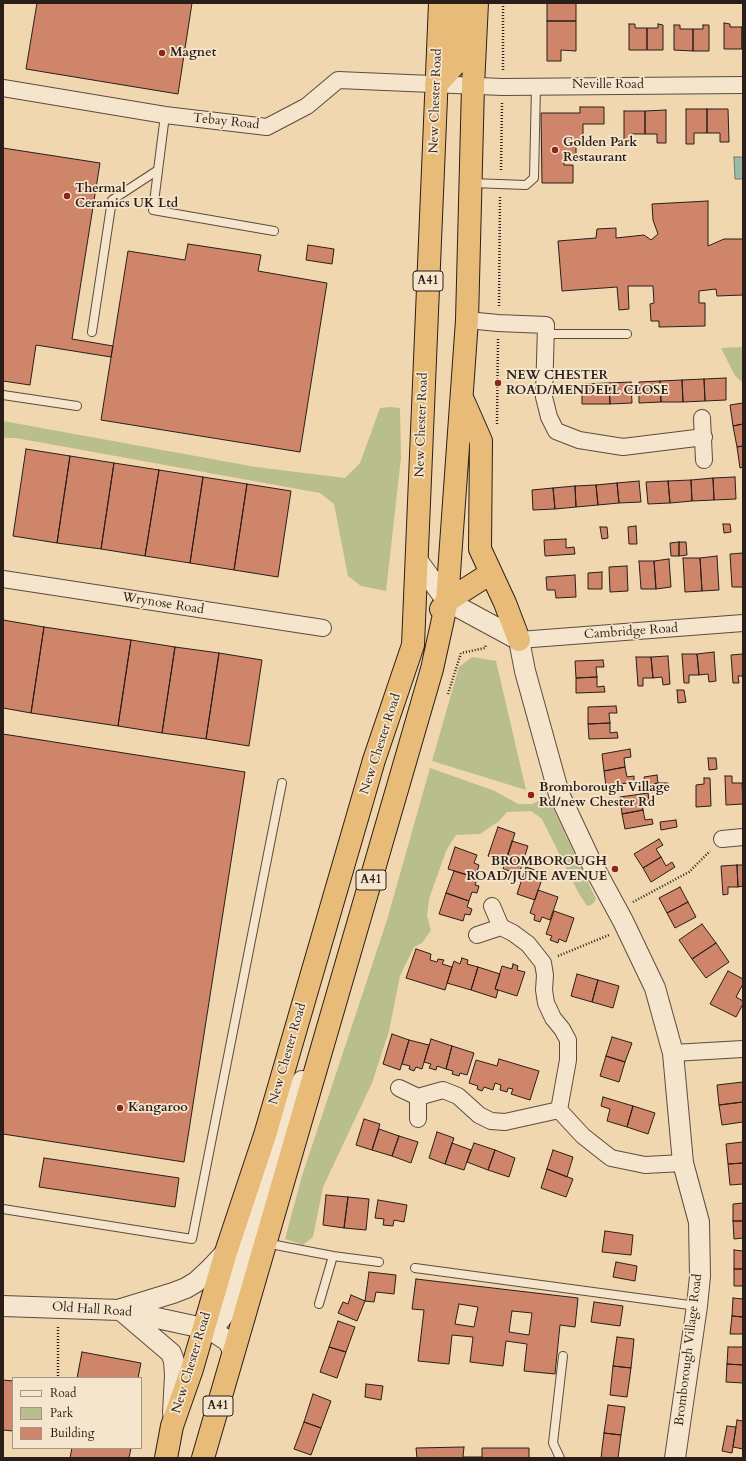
<!DOCTYPE html>
<html>
<head>
<meta charset="utf-8">
<style>
  body { margin:0 }
  #map { position:relative; width:746px; height:1461px; overflow:hidden; background:#f0d7b0; font-family:Cardo,serif }
  canvas { display:block }
  .frame { position:absolute; inset:0; border:4px solid #2b1e18; pointer-events:none }
  .legend { position:absolute; left:12px; top:1377px; width:130px; height:72px; box-sizing:border-box; background:#f5e5cc; border:1px solid #a49584; margin:0; padding:5px 7px; list-style:none; font-size:12px; color:#2b1e18 }
  .legend li { display:flex; align-items:center; gap:8px; height:20px }
  .legend b { width:20px; border:1px solid #a49584 }
</style>
</head>
<body>
<div id="map">
<canvas width="746" height="1461"></canvas>
<div class="frame"></div>
<ul class="legend">
<li><b style="height:5px;background:#f5e5cc"></b>Road</li>
<li><b style="height:11px;background:#b8be8c"></b>Park</li>
<li><b style="height:11px;background:#ce856a"></b>Building</li>
</ul>
</div>
<script>
const context = document.querySelector('canvas').getContext('2d');
context.lineJoin = 'round';
function fill(path, color) { context.fillStyle = color; context.fill(path, 'evenodd'); }
const poly = rows => new Path2D(rows.map(r => 'M' + r).join(''));
function stroke(path, color, width, dash) { context.strokeStyle = color; context.lineWidth = width; context.lineCap = dash ? 'butt' : 'round'; context.setLineDash(dash || []); context.stroke(path); }
function drawText(font, color, halo, rows, align = 'center') {
  context.font = font + ' Cardo,serif'; context.lineWidth = 3.5; context.setLineDash([]); context.textBaseline = 'middle'; context.strokeStyle = halo; context.fillStyle = color; for (const [text, x, y, turn = 0] of rows) {
    context.save(); context.translate(x, y); context.rotate((+turn || 0) * Math.PI / 180); context.textAlign = isNaN(turn) ? turn : align; if (halo) context.strokeText(text, 0, 0); context.fillText(text, 0, 0); context.restore();
  }
}
const green = poly([
  [743,347,743,383,735,376,721,348],
  [390,407,400,408,401,458,386,591,361,586,348,576,334,504,320,493,16,438,3,438,3,421,256,467,345,478,360,463,380,408],
  [472,657,496,661,526,790,432,761,459,667],
  [430,768,495,791,518,804,532,804,541,800,552,806,596,899,593,904,587,906,578,892,542,819,531,811,507,812,499,821,480,834,456,835,446,851,429,899,427,916,431,930,422,943,414,947,400,976,389,1031,372,1083,323,1187,313,1237,303,1245,285,1239,302,1176,387,920]
]);
const water = poly([
  [734,157,743,157,743,179,735,179,734,157]
]);
const building = poly([
  [37,3,192,3,178,94,26,69,37,3],
  [547,3,576,3,576,21,547,21,547,3],
  [547,21,576,21,576,51,561,50,561,61,547,61,547,21],
  [724,23,730,24,730,27,742,27,742,49,724,49,724,23],
  [629,24,635,24,635,28,647,28,647,50,629,50,629,24],
  [658,24,663,25,663,50,647,50,647,28,658,28,658,24],
  [674,25,680,25,680,29,693,29,693,51,674,50,674,25],
  [703,25,709,25,709,51,693,51,693,29,703,29,703,25],
  [742,27,743,27,743,49,742,49,742,27],
  [580,107,604,107,604,124,583,124,583,142,576,142,576,157,564,157,564,165,573,165,573,183,542,183,541,113,580,113,580,107],
  [686,109,707,109,707,133,694,133,694,144,686,144,686,109],
  [707,109,728,109,729,142,720,142,720,133,707,133,707,109],
  [666,110,666,143,657,143,657,134,645,134,645,111,666,110],
  [624,111,645,111,645,134,631,134,631,145,624,145,624,111],
  [3,148,100,163,72,339,113,346,111,357,36,345,30,385,3,381,3,148],
  [708,201,708,246,724,239,743,239,743,295,717,296,716,289,699,291,699,303,705,303,705,326,659,327,659,321,651,321,650,304,654,303,653,286,628,286,629,309,619,310,617,287,562,291,558,241,596,238,597,229,616,228,616,238,644,235,651,240,658,234,653,220,652,204,708,201],
  [188,244,261,255,258,271,327,283,300,452,101,420,128,251,185,260,188,244],
  [308,245,334,249,332,264,306,260,308,245],
  [726,378,726,400,705,401,704,379,726,378],
  [704,379,705,401,683,402,682,380,704,379],
  [682,380,683,402,661,402,660,381,682,380],
  [660,381,661,402,639,403,639,382,660,381],
  [631,382,632,403,610,404,609,383,631,382],
  [609,383,610,404,582,404,582,384,609,383],
  [743,403,743,424,733,426,730,405,743,403],
  [743,424,743,446,737,447,733,426,743,424],
  [743,446,743,467,740,468,737,447,743,446],
  [26,449,70,456,57,543,13,536,26,449],
  [70,456,114,463,101,549,57,543,70,456],
  [114,463,159,470,145,556,101,549,114,463],
  [159,470,203,477,190,563,145,556,159,470],
  [203,477,247,484,234,570,190,563,203,477],
  [735,477,736,499,714,500,713,478,735,477],
  [713,478,714,500,692,501,691,480,713,478],
  [691,480,692,501,670,503,668,481,691,480],
  [639,481,641,502,619,503,617,483,639,481],
  [668,481,670,503,648,504,646,482,668,481],
  [617,483,619,503,598,505,596,485,617,483],
  [247,484,291,491,278,577,234,570,247,484],
  [596,485,598,505,576,507,575,486,596,485],
  [575,486,576,507,555,509,553,488,575,486],
  [553,488,555,509,533,510,532,490,553,488],
  [723,524,730,524,731,532,724,533,723,524],
  [636,526,637,544,629,544,628,527,636,526],
  [600,527,607,527,608,538,602,539,600,527],
  [566,539,566,548,574,547,575,554,545,556,544,540,566,539],
  [679,542,679,556,671,556,670,543,679,542],
  [679,542,686,542,687,555,679,556,679,542],
  [743,553,743,587,732,587,730,554,743,553],
  [717,556,719,590,702,591,700,558,717,556],
  [683,558,700,558,702,591,685,592,683,558],
  [669,559,671,587,656,589,654,561,669,559],
  [639,561,654,561,656,589,641,589,639,561],
  [627,566,628,591,610,592,609,567,627,566],
  [602,572,602,589,588,589,588,573,602,572],
  [575,575,576,597,556,598,555,590,547,590,546,577,575,575],
  [3,620,44,627,31,713,3,708,3,620],
  [44,627,131,640,118,726,31,713,44,627],
  [131,640,175,647,162,733,118,726,131,640],
  [175,647,219,653,206,739,162,733,175,647],
  [714,652,716,681,709,682,708,674,699,675,697,654,714,652],
  [219,653,262,660,249,746,206,739,219,653],
  [682,654,697,654,699,675,689,675,689,683,684,683,682,654],
  [743,654,743,676,738,676,739,683,733,683,731,655,743,654],
  [668,656,670,684,663,685,662,677,653,678,651,657,668,656],
  [636,657,651,657,653,678,643,678,643,686,638,686,636,657],
  [603,660,604,667,596,667,597,677,576,678,575,661,603,660],
  [597,677,597,687,604,686,605,692,576,693,576,678,597,677],
  [677,690,684,690,686,702,678,703,677,690],
  [616,706,617,713,609,713,610,723,588,724,588,707,616,706],
  [610,723,610,733,617,732,618,738,589,739,588,724,610,723],
  [3,734,245,772,184,1162,3,1134,3,734],
  [630,749,631,757,624,758,625,767,604,771,602,754,630,749],
  [708,758,716,758,717,769,709,770,708,758],
  [625,767,627,777,634,776,634,782,606,786,604,771,625,767],
  [657,775,658,783,645,785,644,777,657,775],
  [725,776,732,776,732,783,742,783,743,804,726,805,725,776],
  [704,778,710,778,711,806,696,807,696,785,704,784,704,778],
  [658,783,668,783,668,790,652,792,651,785,658,783],
  [648,793,649,800,642,801,643,810,622,814,620,797,648,793],
  [643,810,645,820,652,819,653,824,625,829,622,814,643,810],
  [676,820,677,827,661,830,660,822,676,820],
  [498,827,515,833,506,861,488,856,498,827],
  [659,839,663,845,656,849,661,857,643,868,634,854,659,839],
  [512,841,528,846,519,874,503,869,512,841],
  [455,847,477,855,474,863,479,865,477,872,473,871,471,876,448,869,455,847],
  [661,857,666,866,672,862,675,867,651,882,643,868,661,857],
  [737,865,738,887,728,887,728,894,723,895,721,866,737,865],
  [737,865,743,865,743,886,738,887,737,865],
  [526,867,544,873,535,900,517,894,526,867],
  [454,871,477,878,475,885,479,886,477,893,472,892,469,901,446,893,454,871],
  [680,887,688,902,667,913,659,898,680,887],
  [538,890,558,897,550,920,542,917,540,922,534,920,535,915,530,913,538,890],
  [446,893,469,901,467,907,472,909,470,915,465,914,463,921,439,914,446,893],
  [688,902,696,917,675,928,667,913,688,902],
  [554,911,574,918,566,942,559,939,558,943,550,940,552,936,546,934,554,911],
  [702,924,716,943,692,959,679,940,702,924],
  [716,943,729,962,706,978,692,959,716,943],
  [416,949,431,954,430,960,437,962,438,959,444,960,442,964,452,967,445,990,406,978,416,949],
  [462,958,468,960,467,964,478,967,471,990,447,983,454,961,460,964,462,958],
  [513,964,518,966,517,970,525,972,517,996,495,989,502,966,512,969,513,964],
  [478,967,500,974,495,989,498,990,496,998,471,990,478,967],
  [728,971,743,979,743,984,736,997,743,1001,743,1004,736,1017,710,1004,728,971],
  [577,974,598,980,592,1002,571,996,577,974],
  [598,980,619,986,613,1008,592,1002,598,980],
  [392,1034,409,1040,400,1070,383,1064,392,1034],
  [612,1037,632,1043,625,1062,606,1056,612,1037],
  [431,1039,452,1046,446,1069,437,1066,436,1070,429,1068,431,1064,424,1062,431,1039],
  [409,1040,429,1045,422,1069,416,1067,414,1071,409,1069,410,1066,402,1064,409,1040],
  [452,1046,474,1053,467,1075,460,1073,459,1076,452,1074,453,1071,446,1069,452,1046],
  [606,1056,625,1062,619,1082,600,1076,606,1056],
  [499,1059,539,1071,530,1100,511,1094,513,1089,508,1088,507,1092,500,1090,501,1085,495,1083,493,1090,484,1087,482,1091,477,1089,478,1086,469,1083,476,1060,497,1066,499,1059],
  [743,1082,743,1102,719,1105,717,1085,743,1082],
  [603,1097,633,1106,627,1127,607,1121,610,1109,601,1106,603,1097],
  [743,1102,743,1122,722,1125,719,1105,743,1102],
  [633,1106,655,1113,648,1134,627,1127,633,1106],
  [364,1119,380,1124,372,1150,356,1145,364,1119],
  [379,1129,399,1136,392,1156,372,1150,379,1129],
  [437,1132,454,1138,445,1164,429,1158,437,1132],
  [399,1136,418,1142,411,1163,392,1156,399,1136],
  [743,1142,743,1163,728,1164,726,1144,743,1142],
  [452,1143,471,1150,464,1170,445,1164,452,1143],
  [474,1143,495,1150,488,1170,467,1162,474,1143],
  [495,1150,515,1158,509,1177,488,1170,495,1150],
  [553,1150,573,1157,567,1177,547,1169,553,1150],
  [44,1158,179,1178,175,1207,39,1187,44,1158],
  [743,1163,743,1184,730,1185,728,1164,743,1163],
  [547,1169,573,1179,566,1197,541,1188,547,1169],
  [326,1195,348,1197,344,1228,323,1225,326,1195],
  [348,1197,369,1199,366,1230,344,1228,348,1197],
  [378,1200,407,1205,404,1222,394,1220,393,1226,383,1225,384,1219,375,1218,378,1200],
  [743,1203,743,1221,733,1221,733,1204,743,1203],
  [733,1221,743,1221,743,1238,734,1239,733,1221],
  [605,1231,633,1235,631,1255,602,1252,605,1231],
  [734,1250,743,1251,743,1269,734,1269,734,1250],
  [616,1262,637,1266,635,1281,613,1277,616,1262],
  [734,1269,743,1269,743,1286,734,1286,734,1269],
  [369,1272,396,1275,394,1294,376,1292,374,1302,365,1301,369,1272],
  [416,1279,578,1298,575,1327,560,1325,555,1374,524,1371,527,1344,506,1341,503,1366,470,1362,473,1337,452,1335,449,1364,418,1361,424,1310,412,1309,416,1279],
  [459,1304,478,1307,474,1327,455,1324,459,1304],
  [512,1311,532,1313,529,1335,509,1332,512,1311],
  [351,1295,365,1301,357,1321,338,1313,343,1302,348,1304,351,1295],
  [733,1298,743,1299,743,1317,732,1316,733,1298],
  [594,1302,623,1306,620,1326,591,1322,594,1302],
  [732,1316,743,1317,743,1334,730,1334,732,1316],
  [338,1321,355,1327,346,1352,329,1347,338,1321],
  [617,1337,634,1339,631,1368,613,1366,617,1337],
  [329,1347,346,1352,337,1378,320,1372,329,1347],
  [728,1347,743,1347,743,1365,727,1364,728,1347],
  [82,1352,141,1363,138,1378,77,1378,82,1352],
  [727,1364,743,1365,743,1383,726,1382,727,1364],
  [613,1366,631,1368,627,1397,610,1395,613,1366],
  [3,1380,13,1381,13,1431,3,1430,3,1380],
  [366,1384,383,1386,381,1400,365,1397,366,1384],
  [313,1394,331,1401,321,1428,304,1422,313,1394],
  [608,1405,625,1407,621,1435,604,1433,608,1405],
  [737,1420,743,1421,743,1449,733,1447,737,1420],
  [304,1422,321,1428,311,1455,294,1449,304,1422],
  [727,1426,736,1427,732,1453,722,1451,727,1426],
  [604,1433,621,1435,618,1458,601,1458,604,1433],
  [464,1447,463,1457,482,1457,482,1448,529,1448,529,1458,407,1458,417,1458,416,1448,464,1447],
  [72,1448,131,1448,129,1458,70,1458,72,1448]
]);
const path = poly([
  [503,70,503,3],
  [501,170,502,103],
  [499,306,500,197],
  [497,424,498,339],
  [448,694,461,653,485,648,486,645],
  [633,902,689,872,710,851],
  [558,956,609,935],
  [58,1376,58,1326]
]);
const service = poly([
  [165,115,153,210,274,231],
  [472,183,526,185,534,178,536,86],
  [92,332,112,200,158,170],
  [545,334,627,334],
  [3,395,77,406],
  [3,1209,192,1239,282,783],
  [265,1243,333,1256,379,1262],
  [415,1268,697,1306],
  [319,1304,333,1256],
  [560,1458,553,1443,563,1356]
]);
const minor = poly([
  [3,88,165,115,267,127,307,106,338,80,502,87,743,85],
  [467,320,498,323,546,325,544,397,549,417,556,431,579,440,623,447,704,437],
  [702,418,704,460],
  [3,579,323,628],
  [519,640,743,623],
  [722,839,743,837],
  [492,906,501,927,513,933,528,944,543,963,545,975,544,990,546,1003,553,1018,562,1029,568,1040,568,1060,559,1110,583,1136,611,1158,645,1165,683,1163],
  [477,935,501,927],
  [673,1053,743,1049],
  [399,1088,418,1097,443,1090,458,1096,479,1115,491,1121,505,1122,559,1110],
  [418,1097,418,1119]
]);
const tertiary = poly([
  [417,560,447,601,519,640,525,671,559,794,591,862,623,921,655,988,673,1053,683,1163,699,1222,700,1276,697,1306,675,1458],
  [3,1306,120,1310,203,1328,214,1332,228,1341,234,1353],
  [121,1309,173,1293,186,1288,196,1282,210,1269,226,1252],
  [123,1312,171,1353,174,1361,175,1375,173,1413],
  [203,1328,211,1326,219,1321,225,1313,230,1303,281,1144,302,1081]
]);
const trunk = poly([
  [436,85,455,64,457,3],
  [463,400,481,441,480,549,505,603,519,640],
  [441,609,447,601,491,573],
  [166,1458,172,1426,192,1369,226,1252,265,1135,374,760,413,645,440,3],
  [203,1458,432,669,447,601,467,320,473,86,477,3]
]);
const markers = [
  [162,53,4,"#8f2418"],
  [555,150,4,"#8f2418"],
  [67,196,4,"#8f2418"],
  [498,383,4,"#8f2418"],
  [531,795,4,"#8f2418"],
  [615,869,4,"#8f2418"],
  [120,1108,4,"#8f2418"]
];
const shields = [
  [428,281,30],
  [371,880,30],
  [218,1406,30]
];
const shieldNames = [
  ["A41",428,281],
  ["A41",371,880],
  ["A41",218,1406]
];
const poiNames = [
  ["Magnet",170,53],
  ["Golden Park",563,143],
  ["Restaurant",563,158],
  ["Thermal",75,189],
  ["Ceramics UK Ltd",75,204],
  ["NEW CHESTER",506,376],
  ["ROAD/MENDELL CLOSE",506,391],
  ["Bromborough Village",539,788],
  ["Rd/new Chester Rd",539,803],
  ["BROMBOROUGH",607,862,"right"],
  ["ROAD/JUNE AVENUE",607,877,"right"],
  ["Kangaroo",128,1108]
];
const streetNames = [
  ["Neville Road",608,85],
  ["New Chester Road",436,101,-88],
  ["Tebay Road",226,122,6],
  ["New Chester Road",422,425,-88],
  ["Wrynose Road",163,604,9],
  ["Cambridge Road",631,632,-4],
  ["New Chester Road",381,744,-72],
  ["New Chester Road",288,1054,-74],
  ["Old Hall Road",92,1310,4],
  ["Bromborough Village Road",689,1350,-83],
  ["New Chester Road",192,1363,-73]
];
fill(green, '#b8be8c');
fill(water, '#9abaaa');
stroke(water, '#6e7c70', 1);
fill(building, '#ce856a');
stroke(building, '#2b1e18', 1);
stroke(service, '#5c4c3e', 10);
stroke(minor, '#5c4c3e', 18);
stroke(tertiary, '#5c4c3e', 22);
stroke(trunk, '#2b1e18', 24);
stroke(path, '#2b1e18', 2.5, [1, 2]);
stroke(service, '#f5e5cc', 8);
stroke(minor, '#f5e5cc', 16);
stroke(tertiary, '#f5e5cc', 20);
stroke(trunk, '#e8bc78', 22);
for (const [x, y, r, color] of markers) { const dot = new Path2D(); dot.arc(x, y, r, 0, 2 * Math.PI); context.fillStyle = color; context.fill(dot); stroke(dot, '#f5e5cc', 1.5); }
for (const [x, y, w] of shields) { const box = new Path2D(); box.roundRect(x - w / 2, y - 10, w, 20, 3); context.fillStyle = '#f5e5cc'; context.fill(box); stroke(box, '#2b1e18', 1); }
drawText('bold 12px', '#2b1e18', null, shieldNames);
drawText('bold 13px', '#2b1e18', '#f5e5cc', poiNames, 'left');
drawText('13px', '#2b1e18', '#f5e5cc', streetNames);
</script>
</body>
</html>
